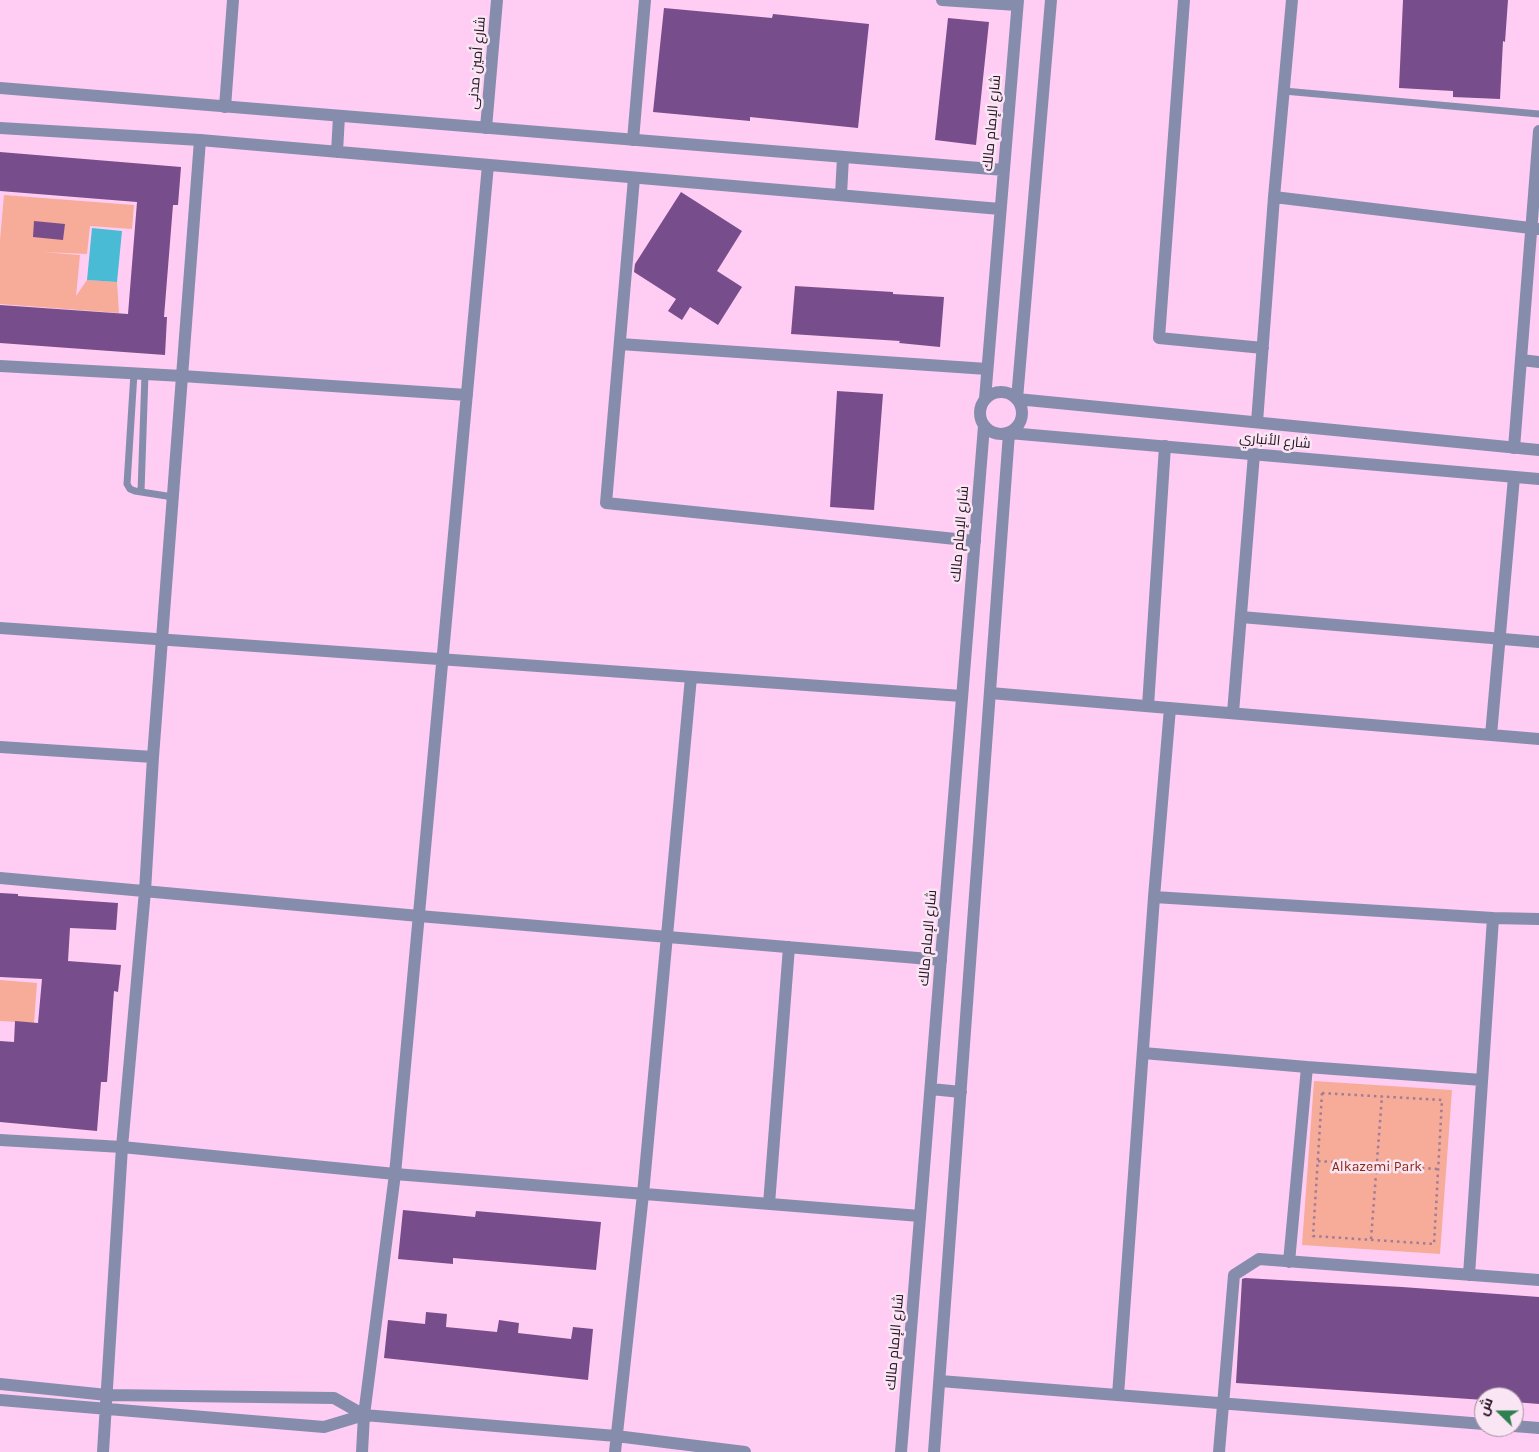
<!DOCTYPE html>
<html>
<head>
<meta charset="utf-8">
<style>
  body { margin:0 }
  #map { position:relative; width:1539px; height:1452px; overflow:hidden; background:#ffcdf3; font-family:Karla,Cairo,sans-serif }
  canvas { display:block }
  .north { position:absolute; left:1474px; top:1387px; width:50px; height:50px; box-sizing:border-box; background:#fae5f4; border:1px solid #a4909e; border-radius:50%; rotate:292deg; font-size:14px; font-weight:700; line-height:20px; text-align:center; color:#22111e }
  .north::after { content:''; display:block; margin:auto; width:18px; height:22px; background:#2e8051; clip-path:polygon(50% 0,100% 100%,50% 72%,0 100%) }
</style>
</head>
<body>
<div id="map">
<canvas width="1539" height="1452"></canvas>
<div class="north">ش</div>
</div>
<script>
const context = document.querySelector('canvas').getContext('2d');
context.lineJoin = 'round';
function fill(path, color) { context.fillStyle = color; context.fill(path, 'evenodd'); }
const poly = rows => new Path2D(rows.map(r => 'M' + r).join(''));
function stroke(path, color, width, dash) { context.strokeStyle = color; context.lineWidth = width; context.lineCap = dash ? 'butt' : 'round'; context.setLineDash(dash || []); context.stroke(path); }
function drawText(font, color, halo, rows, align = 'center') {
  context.font = font + ' Karla,Cairo,sans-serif'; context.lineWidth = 5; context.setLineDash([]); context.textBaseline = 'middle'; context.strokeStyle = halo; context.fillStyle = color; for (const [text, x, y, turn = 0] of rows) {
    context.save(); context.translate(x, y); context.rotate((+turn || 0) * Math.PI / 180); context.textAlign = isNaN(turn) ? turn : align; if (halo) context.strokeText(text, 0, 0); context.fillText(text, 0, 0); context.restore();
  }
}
const green = poly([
  [4,195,134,205,132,229,90,226,87,254,43,252,80,255,76,296,87,280,117,282,119,313,0,304,0,240],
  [0,980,37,983,34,1023,0,1021],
  [1314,1081,1452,1090,1440,1254,1302,1245]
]);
const water = poly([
  [92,228,122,231,117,282,87,280]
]);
const building = poly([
  [1403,0,1508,0,1505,42,1503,41,1500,99,1453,97,1453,91,1399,88],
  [664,8,772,18,773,14,869,24,858,128,750,117,750,121,653,112],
  [948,18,989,22,976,145,935,140],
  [0,152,181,167,178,205,173,205,164,317,167,317,165,355,0,343,0,305,128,314,137,202,0,191],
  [681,192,742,231,717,271,742,287,718,325,690,307,682,320,668,311,676,299,634,272,635,264],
  [34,221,65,224,63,240,33,237],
  [795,286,893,292,893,294,944,297,940,347,899,343,900,341,791,334],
  [837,391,883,394,874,510,830,507],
  [0,893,18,894,18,896,118,903,116,930,70,928,68,961,121,965,118,992,114,991,107,1082,101,1082,97,1131,0,1122,0,1041,14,1042,15,1021,38,1023,42,979,0,977],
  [403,1210,475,1217,476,1211,601,1222,596,1270,453,1258,453,1264,398,1259],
  [1245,1278,1402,1287,1539,1297,1539,1404,1514,1402,1514,1397,1484,1397,1484,1400,1236,1383,1242,1279],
  [426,1312,447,1314,446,1327,497,1332,499,1320,519,1323,518,1333,571,1339,573,1327,593,1329,588,1380,384,1358,388,1320,425,1324]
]);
const path = poly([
  [1322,1093,1442,1100,1434,1244,1313,1236,1322,1093],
  [1318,1161,1437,1169],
  [1371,1239,1382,1096]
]);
const service = poly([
  [1284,91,1539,114],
  [134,373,127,484,130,489,135,491,173,497],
  [141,492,145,374]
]);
const minor = poly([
  [942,0,1017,5],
  [1184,0,1159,338,1263,348],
  [225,107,233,0],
  [486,128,497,0],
  [633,140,645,0],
  [634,178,606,503,975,541],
  [1274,197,1539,229],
  [620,344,987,369],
  [1521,360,1539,362],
  [0,366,182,376,467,395],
  [1257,422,1274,197,1292,0],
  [1514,448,1539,131],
  [1241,617,1539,642],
  [0,628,962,696],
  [990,693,1539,739],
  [1148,706,1165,446],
  [1233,713,1254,454],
  [1491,735,1514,477],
  [0,747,153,757,200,140],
  [0,878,419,916,941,960],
  [1154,897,1493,918,1539,919],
  [1143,1053,1307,1067,1482,1080],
  [0,1140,122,1147,145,891,153,757],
  [769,1204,789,947],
  [1289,1262,1307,1067],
  [1469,1275,1493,918],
  [940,1381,1484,1424],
  [0,1384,107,1395,334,1398,364,1415],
  [1118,1395,1154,897,1170,708],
  [0,1400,324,1427,364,1415,616,1436,745,1452],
  [1514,1426,1539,1428],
  [103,1452,122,1147,395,1174,920,1216],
  [362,1452,364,1415,395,1174,488,165],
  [615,1452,643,1194,691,677],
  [1219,1452,1234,1275,1259,1259,1539,1280]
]);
const tertiary = poly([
  [1051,0,1017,399,1539,450],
  [0,88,1004,170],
  [0,128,200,140,1000,209],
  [337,152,339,116],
  [841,195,843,157],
  '980 413a21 21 0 1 1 42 0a21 21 0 1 1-42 0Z',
  [985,399,1018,0],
  [931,1089,961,1092],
  [901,1452,984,426],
  [934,1452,1009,433,1539,479]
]);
const streetNames = [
  ["شارع أمين مدنى",477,63,-85],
  ["شارع الإمام مالك",992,123,-85],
  ["شارع الأنباري",1275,441,5],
  ["شارع الإمام مالك",960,534,-85],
  ["شارع الإمام مالك",928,938,-85],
  ["شارع الإمام مالك",895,1342,-85]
];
const parkNames = [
  ["Alkazemi Park",1377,1167]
];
fill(green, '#f6ac99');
fill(water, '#4abbd4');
fill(building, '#784d8b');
stroke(path, '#a07c97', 2.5, [2.5, 4]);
stroke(service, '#868dac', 7);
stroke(minor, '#868dac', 12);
stroke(tertiary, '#868dac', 12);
drawText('14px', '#22111e', '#fae5f4', streetNames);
drawText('14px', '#8b2910', '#fae5f4', parkNames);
</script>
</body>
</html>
